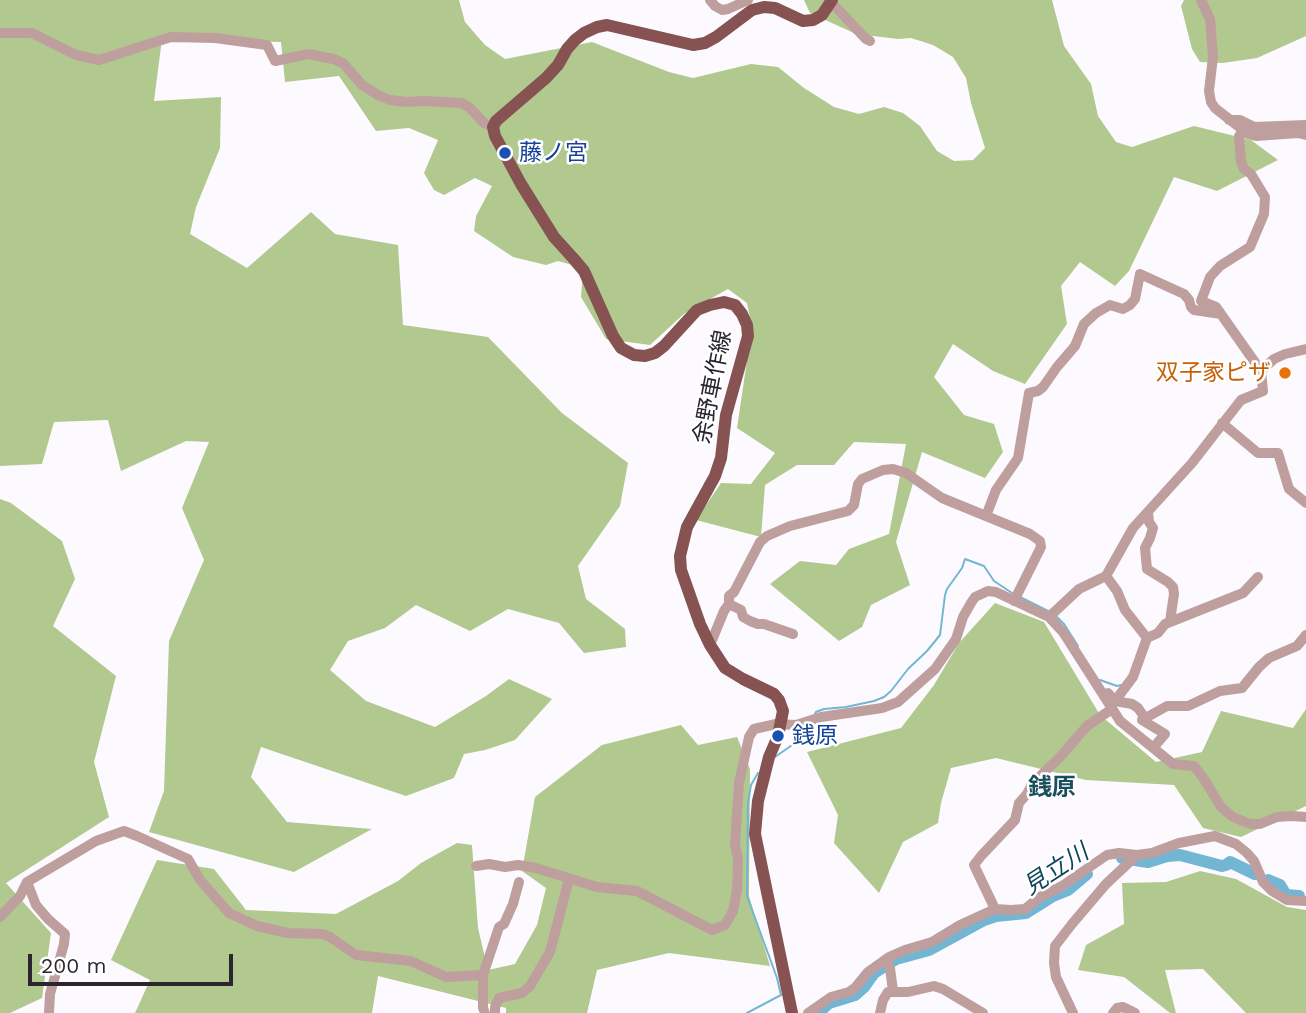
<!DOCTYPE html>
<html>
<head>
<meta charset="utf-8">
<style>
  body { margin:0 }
  #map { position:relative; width:1306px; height:1013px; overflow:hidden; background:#fdfaff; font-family:"Work Sans",sans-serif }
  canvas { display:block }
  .scale { position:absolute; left:28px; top:954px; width:205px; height:32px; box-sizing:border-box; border:4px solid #2a252e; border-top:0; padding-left:9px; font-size:21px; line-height:24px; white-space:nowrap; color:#2a252e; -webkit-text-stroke:5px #fff; paint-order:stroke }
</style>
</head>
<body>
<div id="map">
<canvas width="1306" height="1013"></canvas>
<div class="scale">200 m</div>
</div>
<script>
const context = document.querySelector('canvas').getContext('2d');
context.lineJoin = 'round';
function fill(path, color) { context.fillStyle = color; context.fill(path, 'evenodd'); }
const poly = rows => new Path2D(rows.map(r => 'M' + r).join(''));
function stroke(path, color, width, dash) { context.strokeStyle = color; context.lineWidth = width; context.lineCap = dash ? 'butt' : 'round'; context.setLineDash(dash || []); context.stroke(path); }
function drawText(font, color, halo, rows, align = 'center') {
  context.font = font + ' "Work Sans","Noto Sans JP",sans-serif'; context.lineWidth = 5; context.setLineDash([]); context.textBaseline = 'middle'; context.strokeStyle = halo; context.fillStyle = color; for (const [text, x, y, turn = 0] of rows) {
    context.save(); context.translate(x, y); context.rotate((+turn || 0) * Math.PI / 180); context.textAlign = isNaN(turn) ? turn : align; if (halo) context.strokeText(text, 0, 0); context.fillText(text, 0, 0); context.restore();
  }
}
const forest = poly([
  [0,0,459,0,465,22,485,45,505,59,592,42,669,72,693,78,751,64,778,67,804,88,834,107,859,114,884,107,903,113,920,126,937,151,954,161,973,160,985,148,971,103,966,78,953,57,933,45,911,38,898,39,856,34,810,13,804,0,1052,0,1064,46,1091,84,1098,116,1116,142,1132,147,1194,126,1251,140,1278,160,1217,191,1174,177,1129,271,1115,286,1080,262,1061,286,1067,324,1025,384,993,371,953,344,934,377,964,415,994,424,1003,452,985,478,922,452,896,542,910,585,871,605,862,627,839,641,770,584,800,561,836,565,849,549,889,534,906,444,854,442,834,465,797,465,765,485,761,537,696,520,721,483,751,484,775,453,737,428,752,327,747,303,728,289,685,313,650,345,606,339,581,297,583,268,558,261,546,265,513,257,474,231,476,216,492,186,475,178,444,195,434,190,424,173,438,140,409,128,376,131,339,76,285,82,281,42,162,39,154,101,221,97,220,148,196,207,190,234,247,268,311,212,335,234,398,245,403,325,488,337,562,413,628,463,620,506,578,566,586,599,625,629,626,647,584,653,559,623,508,609,470,631,416,605,385,628,348,641,330,670,366,701,435,727,486,696,509,679,552,699,515,740,485,750,464,754,454,778,406,796,261,747,251,777,287,822,372,829,294,872,149,832,164,791,169,641,204,560,182,508,209,442,186,441,121,471,108,420,54,422,42,464,0,466],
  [1184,0,1306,0,1306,36,1257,58,1223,63,1200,62,1192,49,1181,6],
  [0,499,11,503,62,541,75,579,53,626,116,676,94,762,109,817,6,883,51,933,42,998,10,1013,0,1013],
  [995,603,1044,622,1100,715,1156,762,1202,752,1221,711,1293,728,1306,709,1306,806,1241,837,1203,828,1174,785,1086,780,996,758,951,768,941,803,938,823,903,842,879,893,834,843,838,815,807,752,901,728,934,685,959,643],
  [681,725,698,745,737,737,750,769,749,896,770,966,669,953,597,970,587,1013,506,1013,506,1008,378,976,372,1013,135,1013,150,980,111,960,157,860,214,869,246,910,336,914,398,881,421,863,457,843,472,845,478,928,488,970,515,964,537,925,546,888,522,871,535,797,602,745],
  [1200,871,1236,879,1287,907,1306,910,1306,1013,1246,1013,1203,969,1165,970,1176,1013,1170,1013,1124,977,1078,970,1086,945,1124,924,1122,883,1166,882]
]);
const stream = poly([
  [1020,597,1050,612],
  [1057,617,1064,624,1078,646],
  [1100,680,1117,686,1121,685],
  [815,714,816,712,824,709,846,707,874,701,884,697,891,691,908,669,927,651,940,635,945,595,947,589,962,568,965,559,984,566,994,581,1012,593],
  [775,757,795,743,808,725],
  [747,1013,781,995,777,978,747,896,748,803,751,785,758,773]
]);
const river = poly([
  [1122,858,1148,862,1167,856,1180,855,1222,866,1226,865,1230,862,1255,874],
  [1268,880,1280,885,1286,895,1299,896],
  [818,1013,829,1003,855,995,864,987,874,973,896,959,929,950,984,920,996,916,1026,913,1053,896,1068,890,1087,874]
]);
const minor = poly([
  [710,0,715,6,722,10,728,9,748,0],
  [829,0,866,39,870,41],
  [1201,0,1210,19,1213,57,1209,91,1211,102,1215,108,1248,134,1256,136,1298,133,1306,135],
  [0,33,32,33,76,55,99,60,171,37,215,38,267,45,275,61,309,54,333,59,343,63,362,85,378,95,390,100,406,102,424,101,462,103,470,108,484,123,493,127],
  [1229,120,1240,120,1254,127,1306,125],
  [1261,371,1274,359,1285,354,1306,349],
  [1222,423,1258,453,1278,453,1289,489,1306,503],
  [1148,512,1149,522,1153,528,1150,538,1145,548,1147,569,1168,582,1173,587,1174,594,1170,621],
  [1106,576,1117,591,1125,610,1147,638],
  [1014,601,1041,547,1040,541,1030,534,986,516,996,490,1018,458,1029,393,1038,391,1043,387,1057,367,1075,346,1084,324,1096,313,1110,305,1123,309,1130,305,1135,299,1140,274,1184,294,1189,300,1191,307,1194,310,1221,314],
  [729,604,741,610,743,617,750,621,758,624,764,624,793,634],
  [1049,617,1079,589,1106,576,1133,528,1192,463,1241,400,1263,391,1261,371,1216,307,1201,301,1210,277,1220,266,1250,247,1264,214,1265,197,1251,174,1244,169,1241,161,1239,136,1243,131],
  [710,645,724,611,729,604,729,596,734,592,760,542,767,536,790,526,848,511,854,505,858,484,862,479,883,470,893,469,906,473,942,498,986,516],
  [1104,694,1108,693,1115,701,1133,677,1147,638,1158,633,1165,624,1243,593,1258,577],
  [1115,701,1132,704,1138,708,1145,718],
  [1153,748,1165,734,1142,720,1167,706,1188,706,1220,691,1242,688,1259,667,1269,658,1297,646,1306,635],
  [476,866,489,864,505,867,518,865,536,868,597,887,637,891,712,930,725,925,733,911,737,890,738,859,735,844,739,783,749,737,754,729,776,724,796,725,821,717,882,708,898,702,935,669,956,639,963,617,971,603,975,597,988,591,996,592,1049,617,1063,632,1120,721,1173,764,1194,766,1204,779,1221,807,1233,817,1250,824,1260,824,1277,817,1292,816,1306,817],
  [27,882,36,905,48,919,65,934,64,944,50,994,49,1013],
  [995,909,974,865,981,856,1015,820,1019,803,1027,794,1032,784,1061,756,1087,726,1112,709],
  [0,917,20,896,27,882,96,841,124,831,137,836,188,859,200,880,229,913,257,926,288,933,322,934,330,937,356,955,411,961,446,977,483,975],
  [886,959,890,968,893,991],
  [485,1013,483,1008,483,975,499,927,504,924,513,904,519,882],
  [495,1013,495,1007,499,998,522,993,530,986,550,952,569,879],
  [808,1013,831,997,849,992,855,988,868,972,889,957,905,950,932,942,960,925,995,909,1011,910,1025,909,1040,897,1062,886,1107,855,1119,853,1137,855],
  [880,1013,883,1000,888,992,908,992,934,986,943,989,983,1013],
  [1073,1013,1056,977,1054,963,1055,946,1072,924,1106,884,1137,855,1152,853,1179,843,1215,836,1236,844,1247,853,1254,861,1263,882,1272,891,1287,900,1306,901],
  [1113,1013,1117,1008,1123,1007,1135,1013]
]);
const major = poly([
  [792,1013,755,834,758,801,769,757,778,736,783,711,779,700,774,694,743,679,725,668,710,645,700,624,681,570,680,556,687,527,715,476,721,458,726,415,748,336,747,325,742,314,735,305,724,302,710,305,697,310,664,346,655,353,645,356,634,355,621,348,613,336,584,271,573,258,554,237,521,184,495,136,493,127,496,121,546,78,558,65,567,49,575,40,584,33,597,27,607,25,693,45,705,43,716,37,752,10,764,7,775,8,803,21,813,20,822,15,832,0]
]);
const markers = [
  [505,153,7,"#1a4fb4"],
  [1285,373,7,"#e8710a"],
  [778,736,7,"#1a4fb4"]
];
const transitNames = [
  ["藤ノ宮",519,153],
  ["銭原",792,736]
];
const foodNames = [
  ["双子家ピザ",1271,373]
];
const streetNames = [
  ["余野車作線",713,387,-79]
];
const neighbourhoodNames = [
  ["銭原",1052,788]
];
const waterNames = [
  ["見立川",1056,870,-33]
];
fill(forest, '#b1c88f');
stroke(stream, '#72b6d4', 2);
stroke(river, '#72b6d4', 12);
stroke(minor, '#be9f9e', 10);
stroke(major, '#865352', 12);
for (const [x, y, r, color] of markers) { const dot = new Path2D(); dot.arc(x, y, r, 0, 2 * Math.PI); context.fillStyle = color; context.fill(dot); stroke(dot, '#fff', 2.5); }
drawText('23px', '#164399', '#fff', transitNames, 'left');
drawText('23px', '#c56008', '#fff', foodNames, 'right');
drawText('23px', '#2a252e', '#fff', streetNames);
drawText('bold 24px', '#1a505e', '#fff', neighbourhoodNames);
drawText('italic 24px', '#0b465b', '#fff', waterNames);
</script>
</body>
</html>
